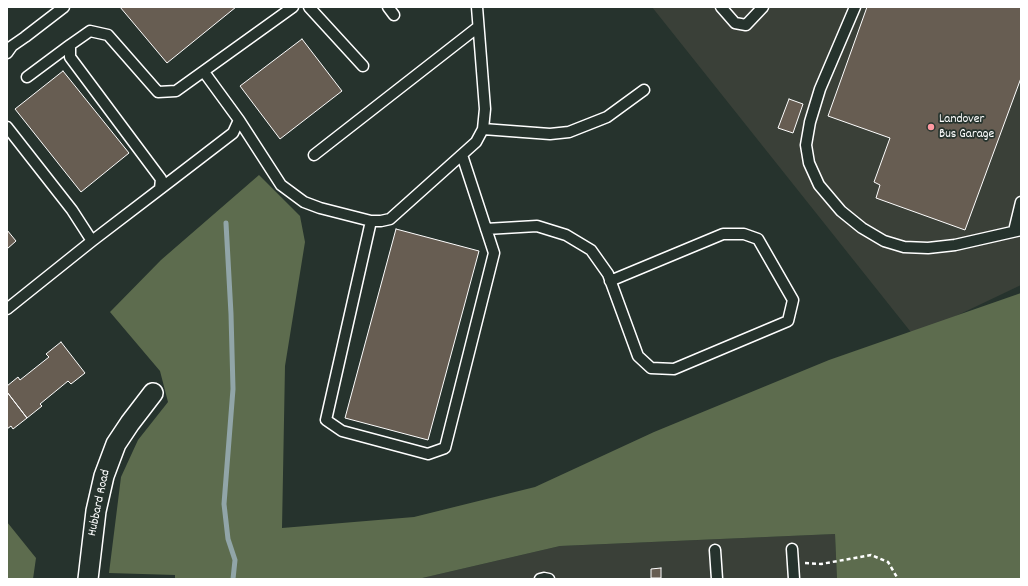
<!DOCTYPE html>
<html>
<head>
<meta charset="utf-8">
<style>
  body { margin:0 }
  #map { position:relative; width:1028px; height:586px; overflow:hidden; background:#26332d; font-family:Dekko,sans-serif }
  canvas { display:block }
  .frame { position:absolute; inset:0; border:8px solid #fff; pointer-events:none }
</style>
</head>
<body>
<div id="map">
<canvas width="1028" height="586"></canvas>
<div class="frame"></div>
</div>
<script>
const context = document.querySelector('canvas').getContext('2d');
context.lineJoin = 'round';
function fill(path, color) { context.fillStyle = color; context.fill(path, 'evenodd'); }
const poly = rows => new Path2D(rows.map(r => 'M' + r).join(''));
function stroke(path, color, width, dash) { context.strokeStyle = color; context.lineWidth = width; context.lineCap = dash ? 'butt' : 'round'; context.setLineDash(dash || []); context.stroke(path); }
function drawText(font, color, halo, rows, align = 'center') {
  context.font = font + ' Dekko,sans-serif'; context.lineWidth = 3.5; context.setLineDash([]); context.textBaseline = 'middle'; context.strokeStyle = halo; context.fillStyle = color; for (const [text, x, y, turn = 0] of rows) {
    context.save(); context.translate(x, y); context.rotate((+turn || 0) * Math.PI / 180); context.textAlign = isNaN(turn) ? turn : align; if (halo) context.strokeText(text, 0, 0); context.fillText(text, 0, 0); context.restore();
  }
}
const built = poly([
  [652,7,1021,7,1021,285,914,336],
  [835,534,837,579,418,579,560,546]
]);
const green = poly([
  [259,175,300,216,305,242,285,366,282,528,414,517,535,487,654,432,829,360,1021,293,1021,579,837,579,835,534,560,546,418,579,175,579,175,575,109,573,121,477,138,440,168,402,160,371,110,312,161,260],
  [7,522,36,558,33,579,7,579]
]);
const stream = poly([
  [226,223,231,314,233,389,224,504,228,539,235,560,233,579]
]);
const building = poly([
  [120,7,236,7,167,63,120,7],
  [867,7,1021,7,1021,78,965,230,876,198,880,185,874,182,890,138,828,116,867,7],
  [302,39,342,91,280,139,240,86,302,39],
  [63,71,129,153,81,192,15,109,63,71],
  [789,99,803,104,793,133,778,128,789,99],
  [396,229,479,251,428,440,345,418,396,229],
  [7,230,16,241,7,249,7,230],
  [61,342,85,373,71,384,68,381,40,404,42,406,27,418,7,392,7,386,18,377,20,380,49,357,46,354,61,342],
  [7,392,27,418,13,429,11,426,7,429,7,392],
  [661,568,661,578,651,578,651,569,661,568]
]);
const path = poly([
  [805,563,821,564,871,555,888,562,898,579]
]);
const lane = poly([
  [309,7,363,66],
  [388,7,394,15],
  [721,7,735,23,746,25,763,7],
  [855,7,820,89,810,122,806,145,809,163,819,185,841,211,862,228,884,241,904,247,928,248,955,245,1021,230],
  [7,53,12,46,25,37,64,7],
  [27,77,70,45],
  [239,120,281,185,304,202,320,208,371,221,381,221,390,219,476,142,483,129,485,109,477,7],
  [7,127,72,210,92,241],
  [483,129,550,134,569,132,607,117,644,90],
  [314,155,478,27],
  [160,189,233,133,239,120,204,72],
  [371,221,326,420,342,431,428,454,445,448,494,253,462,155],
  [486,229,537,226,566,235,591,250,608,274,638,356,651,368,674,369,788,321,793,300,758,239,744,234,723,234,610,281],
  [1014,231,1021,202],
  [7,309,92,241,160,189,161,179,70,57,70,45,90,31,108,35,158,92,176,91,293,7],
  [792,549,794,579],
  [715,550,717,579],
  [540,579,544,578,549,579]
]);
const street = poly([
  [88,579,96,511,104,476,116,444,130,423,153,393]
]);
const markers = [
  [931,127,4,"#ff9aa2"]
];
const poiNames = [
  ["Landover",939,120],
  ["Bus Garage",939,135]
];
const streetNames = [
  ["Hubbard Road",100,503,-78]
];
fill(built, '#3a4038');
fill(green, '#5d6c4e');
stroke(stream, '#91a5a8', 5);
fill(building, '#675d52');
stroke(building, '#fff', 1);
stroke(lane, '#fff', 13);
stroke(street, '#fff', 22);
stroke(path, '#fff', 2.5, [4, 3]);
stroke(lane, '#26332d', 10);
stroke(street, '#26332d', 19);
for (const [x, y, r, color] of markers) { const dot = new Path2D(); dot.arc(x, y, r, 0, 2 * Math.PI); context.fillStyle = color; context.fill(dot); stroke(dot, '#26332d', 1.5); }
drawText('13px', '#fff', '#26332d', poiNames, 'left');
drawText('13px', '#fff', '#26332d', streetNames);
</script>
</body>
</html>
